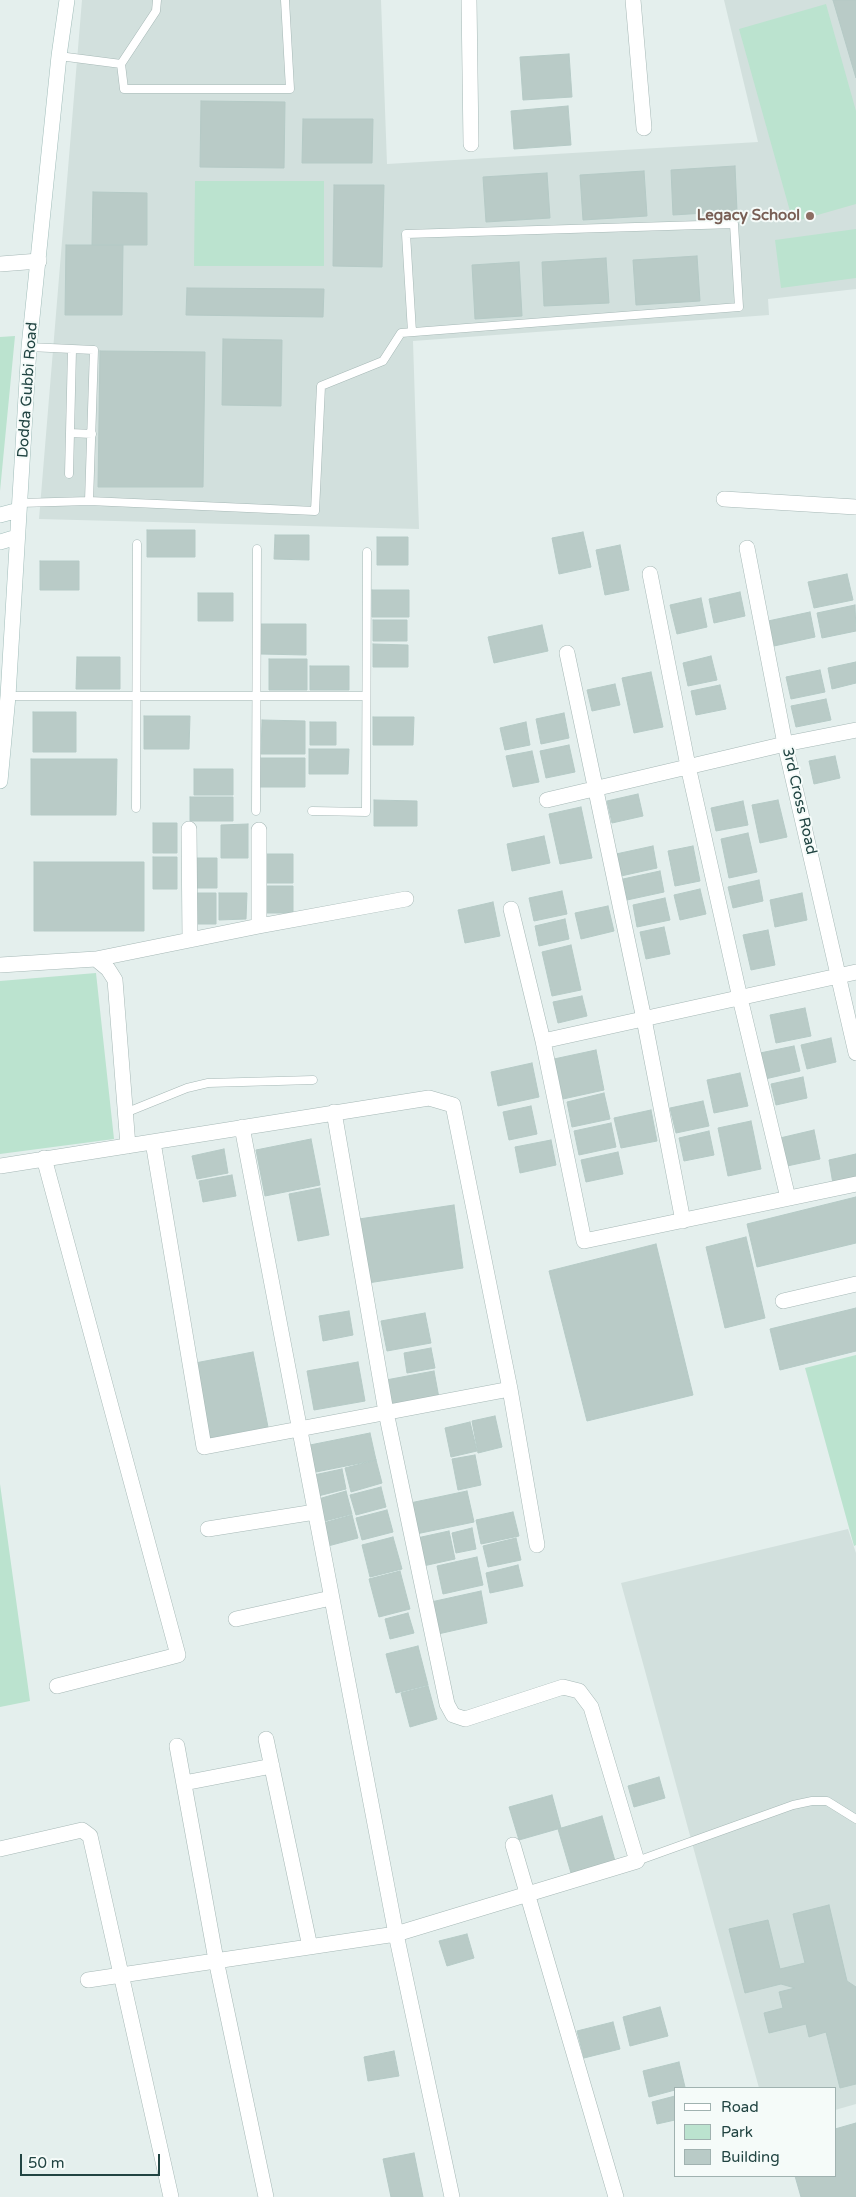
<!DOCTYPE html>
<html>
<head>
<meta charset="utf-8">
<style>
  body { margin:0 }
  #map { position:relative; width:856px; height:2197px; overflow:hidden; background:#e4efed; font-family:"Varela Round",sans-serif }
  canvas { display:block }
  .legend { position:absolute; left:674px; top:2087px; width:162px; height:90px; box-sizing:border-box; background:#f5fbf9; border:1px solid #a0b2b0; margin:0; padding:6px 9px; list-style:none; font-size:15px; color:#214442 }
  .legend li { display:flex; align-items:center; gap:10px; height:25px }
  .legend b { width:25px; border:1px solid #a0b2b0 }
  .scale { position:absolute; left:20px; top:2154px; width:140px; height:22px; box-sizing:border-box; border:2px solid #214442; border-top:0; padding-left:6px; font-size:15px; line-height:18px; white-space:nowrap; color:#214442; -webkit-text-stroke:4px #f5fbf9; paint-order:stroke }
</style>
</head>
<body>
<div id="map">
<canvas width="856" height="2197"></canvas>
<ul class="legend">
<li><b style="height:6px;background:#fff"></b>Road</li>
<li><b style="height:14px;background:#bbe3cf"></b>Park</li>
<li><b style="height:14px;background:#b9cbc7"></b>Building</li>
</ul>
<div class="scale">50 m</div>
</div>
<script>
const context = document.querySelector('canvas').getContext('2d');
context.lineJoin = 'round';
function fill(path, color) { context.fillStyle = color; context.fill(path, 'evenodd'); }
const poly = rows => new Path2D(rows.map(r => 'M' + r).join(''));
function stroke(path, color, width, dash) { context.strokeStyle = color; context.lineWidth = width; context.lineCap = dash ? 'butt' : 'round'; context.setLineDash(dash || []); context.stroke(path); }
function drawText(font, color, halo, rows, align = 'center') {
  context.font = font + ' "Varela Round",sans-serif'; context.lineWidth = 4; context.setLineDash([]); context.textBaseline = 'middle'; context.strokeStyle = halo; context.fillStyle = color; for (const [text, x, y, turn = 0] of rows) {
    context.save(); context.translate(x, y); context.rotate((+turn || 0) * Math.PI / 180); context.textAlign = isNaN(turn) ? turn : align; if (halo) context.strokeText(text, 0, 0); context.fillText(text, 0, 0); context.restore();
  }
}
const built = poly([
  [82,0,381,0,387,164,758,142,724,0,856,0,856,289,768,299,769,315,413,341,419,529,39,519],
  [848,1529,856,1553,856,2104,835,2110,835,2088,759,2088,621,1583]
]);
const green = poly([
  [826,4,856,111,856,204,793,222,739,29],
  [195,181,324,181,324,266,194,266],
  [856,229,856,278,781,288,775,240],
  [15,336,0,491,0,337],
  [96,973,114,1139,0,1154,0,981],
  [856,1355,856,1545,854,1546,805,1368],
  [0,1484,30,1701,0,1707]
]);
const building = poly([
  [833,0,856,0,856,78,833,0],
  [569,54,572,97,523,100,520,57,569,54],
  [201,101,285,102,284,168,200,167,201,101],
  [568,106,571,145,514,149,511,111,568,106],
  [303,119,373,119,372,163,302,163,303,119],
  [735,166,737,211,673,215,671,170,735,166],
  [644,171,647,216,583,220,580,175,644,171],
  [547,173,550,218,486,222,483,177,547,173],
  [334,185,384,185,382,267,333,266,334,185],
  [93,192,147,193,147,245,92,245,93,192],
  [66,245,123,245,122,315,65,315,66,245],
  [697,256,700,301,636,305,633,260,697,256],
  [606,258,609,303,544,306,542,262,606,258],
  [519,262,522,316,475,319,472,265,519,262],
  [187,288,324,289,323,317,186,315,187,288],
  [223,339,282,340,281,406,222,405,223,339],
  [100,351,205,352,203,487,98,487,100,351],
  [147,530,195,530,195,557,147,557,147,530],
  [583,532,591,567,559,574,552,538,583,532],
  [275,535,309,535,309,560,274,559,275,535],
  [377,537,408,537,408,565,377,565,377,537],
  [620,545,629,590,605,595,596,550,620,545],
  [40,561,79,561,79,590,40,590,40,561],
  [847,574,853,600,814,608,808,582,847,574],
  [372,590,409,590,409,617,372,617,372,590],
  [740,592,745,616,714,623,709,599,740,592],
  [198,593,233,593,233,621,198,621,198,593],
  [701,598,707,627,677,634,670,605,701,598],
  [855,605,856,631,822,638,817,613,855,605],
  [810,612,815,637,774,646,768,621,810,612],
  [373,620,407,620,407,641,373,641,373,620],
  [260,624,306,624,306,655,260,654,260,624],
  [542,625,548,651,494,663,488,637,542,625],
  [373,644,408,645,408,667,373,667,373,644],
  [711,656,717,680,688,686,683,663,711,656],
  [77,657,120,657,120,689,76,689,77,657],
  [269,659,307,659,307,690,269,690,269,659],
  [856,662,856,683,832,689,828,668,856,662],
  [310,666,349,666,349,690,310,690,310,666],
  [820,670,825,692,791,699,786,677,820,670],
  [651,672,663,727,634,733,622,678,651,672],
  [615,684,620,705,592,711,587,690,615,684],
  [720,685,726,709,696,715,691,691,720,685],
  [826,699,831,720,796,727,791,706,826,699],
  [33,712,76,712,76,752,33,752,33,712],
  [564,713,569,738,541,744,536,719,564,713],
  [144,716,190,716,189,749,144,749,144,716],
  [373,717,414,717,413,745,373,745,373,717],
  [262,720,305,721,305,754,261,754,262,720],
  [310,722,336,722,336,745,310,745,310,722],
  [526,722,530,745,505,750,500,728,526,722],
  [569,745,575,772,546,778,540,751,569,745],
  [309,749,349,749,348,774,309,774,309,749],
  [532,751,539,782,513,787,506,756,532,751],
  [835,756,840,778,814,784,809,761,835,756],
  [260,758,305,758,305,787,260,787,260,758],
  [31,759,117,759,116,815,31,815,31,759],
  [194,769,233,769,233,795,194,795,194,769],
  [638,794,643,816,612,823,607,801,638,794],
  [190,797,233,797,233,821,190,821,190,797],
  [374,800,417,801,417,826,374,826,374,800],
  [778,800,787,837,760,843,752,805,778,800],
  [743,801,748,825,716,831,711,808,743,801],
  [581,807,592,858,560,864,549,814,581,807],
  [153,823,177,823,177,853,153,853,153,823],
  [248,824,248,858,221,858,221,825,248,824],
  [748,833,757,872,729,878,721,839,748,833],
  [544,836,550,863,512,871,507,844,544,836],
  [653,846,657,868,621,876,616,854,653,846],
  [693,846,700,881,675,886,668,851,693,846],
  [263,854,293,854,293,883,263,883,263,854],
  [153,857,177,857,177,889,153,889,153,857],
  [195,858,217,858,217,888,194,888,195,858],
  [34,862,144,862,144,931,34,931,34,862],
  [660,871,664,892,627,900,623,879,660,871],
  [759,880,763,901,733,908,728,887,759,880],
  [264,886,293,886,293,913,264,913,264,886],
  [700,889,706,914,680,920,674,895,700,889],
  [562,891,567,914,534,921,529,898,562,891],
  [193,893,216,893,216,924,193,924,193,893],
  [219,893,247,893,246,919,219,920,219,893],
  [802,893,807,920,775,927,770,900,802,893],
  [665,898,670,920,637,927,633,905,665,898],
  [493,902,500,936,465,943,458,910,493,902],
  [608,906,614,931,581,939,575,913,608,906],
  [565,919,569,939,539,946,535,926,565,919],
  [664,927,670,954,646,959,640,932,664,927],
  [768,930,775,965,751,970,743,935,768,930],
  [571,945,581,990,552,996,542,952,571,945],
  [582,996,587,1016,558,1023,553,1002,582,996],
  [805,1008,811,1036,776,1043,770,1015,805,1008],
  [831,1038,836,1062,807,1069,801,1045,831,1038],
  [794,1046,800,1071,765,1079,760,1053,794,1046],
  [596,1050,604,1090,563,1099,554,1059,596,1050],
  [532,1063,539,1097,498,1106,491,1072,532,1063],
  [740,1073,748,1106,714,1113,707,1080,740,1073],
  [803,1077,807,1098,776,1105,771,1084,803,1077],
  [604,1093,610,1119,572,1127,567,1102,604,1093],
  [703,1101,709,1126,676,1133,670,1108,703,1101],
  [531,1106,537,1134,509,1140,503,1112,531,1106],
  [651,1110,657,1141,621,1148,614,1118,651,1110],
  [751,1121,761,1169,728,1176,718,1128,751,1121],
  [611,1123,616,1147,579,1155,574,1131,611,1123],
  [814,1130,820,1159,787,1166,780,1138,814,1130],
  [709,1131,714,1155,684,1161,679,1138,709,1131],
  [311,1139,320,1185,265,1196,256,1150,311,1139],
  [551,1140,556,1165,520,1173,515,1147,551,1140],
  [224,1149,228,1173,197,1179,192,1156,224,1149],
  [618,1152,623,1174,586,1182,581,1160,618,1152],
  [856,1154,856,1179,833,1184,829,1160,856,1154],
  [232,1175,236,1196,203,1202,199,1181,232,1175],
  [320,1188,329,1235,298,1241,289,1194,320,1188],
  [856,1197,856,1243,757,1267,747,1224,856,1197],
  [454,1205,463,1268,368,1283,359,1219,454,1205],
  [746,1237,765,1318,725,1328,706,1247,746,1237],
  [656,1244,693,1395,587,1421,549,1271,656,1244],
  [856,1308,856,1351,780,1370,770,1329,856,1308],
  [349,1311,353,1335,323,1341,319,1316,349,1311],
  [425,1313,431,1343,387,1351,381,1321,425,1313],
  [431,1348,435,1368,407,1373,404,1353,431,1348],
  [253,1352,268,1427,210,1438,195,1363,253,1352],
  [358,1362,365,1401,314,1410,307,1371,358,1362],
  [434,1371,439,1398,390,1407,386,1380,434,1371],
  [495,1416,502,1447,478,1453,472,1421,495,1416],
  [470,1422,477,1451,451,1457,445,1428,470,1422],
  [370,1433,376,1460,311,1473,305,1446,370,1433],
  [475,1455,481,1485,458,1490,452,1459,475,1455],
  [376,1460,382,1483,351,1492,345,1468,376,1460],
  [342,1469,346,1489,318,1496,314,1475,342,1469],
  [381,1487,386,1507,356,1515,350,1495,381,1487],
  [346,1491,352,1514,321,1522,315,1500,346,1491],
  [467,1491,474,1522,416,1534,410,1503,467,1491],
  [387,1510,393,1532,362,1540,356,1518,387,1510],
  [513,1512,519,1536,481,1544,476,1520,513,1512],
  [352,1515,358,1538,328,1546,323,1523,352,1515],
  [472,1528,476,1549,456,1553,452,1533,472,1528],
  [449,1531,455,1559,423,1566,417,1538,449,1531],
  [393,1537,402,1569,370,1577,362,1545,393,1537],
  [516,1538,521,1560,488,1567,483,1546,516,1538],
  [477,1557,483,1585,443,1594,437,1566,477,1557],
  [518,1565,523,1586,490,1593,486,1573,518,1565],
  [400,1571,410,1609,379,1617,369,1579,400,1571],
  [481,1591,487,1623,438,1634,431,1602,481,1591],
  [408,1613,414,1633,390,1639,385,1619,408,1613],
  [418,1646,428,1685,396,1693,386,1654,418,1646],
  [428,1686,437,1719,410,1727,401,1693,428,1686],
  [659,1777,665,1798,634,1807,628,1786,659,1777],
  [552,1795,561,1828,519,1840,509,1807,552,1795],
  [602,1816,615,1861,571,1873,558,1829,602,1816],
  [829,1905,847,1981,856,1987,856,2084,840,2088,826,2032,809,2037,806,2024,769,2033,764,2013,783,2008,779,1992,795,1988,781,1984,745,1993,729,1929,768,1920,780,1969,805,1963,793,1914,829,1905],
  [467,1934,474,1958,447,1966,439,1941,467,1934],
  [660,2007,668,2036,630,2046,623,2017,660,2007],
  [613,2022,620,2049,584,2058,577,2031,613,2022],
  [394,2051,399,2076,368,2081,364,2057,394,2051],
  [679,2062,685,2087,675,2088,675,2090,649,2097,643,2071,679,2062],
  [675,2096,675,2120,657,2124,652,2102,675,2096],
  [856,2123,856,2197,801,2197,795,2176,835,2176,835,2129,856,2123],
  [414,2153,423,2197,391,2197,383,2159,414,2153]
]);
const lane = poly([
  [59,56,121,64,124,89,290,89,285,0],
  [121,64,156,11,157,0],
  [29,347,94,350,89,501],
  [70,433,92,434],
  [69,474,72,350],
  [20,503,89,501,315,511,321,386,383,361,401,333,739,307,734,224,406,234,412,332],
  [8,696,366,696],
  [136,808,137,544],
  [256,811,257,549],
  [312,811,366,812,367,552],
  [125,1113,187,1088,208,1083,313,1080],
  [637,1861,793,1805,812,1801,827,1801,856,1819]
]);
const street = poly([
  [469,0,471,144],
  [633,0,644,128],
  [0,264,39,261],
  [724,499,856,507],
  [747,548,785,744,856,1053],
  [650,574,688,766,740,998,788,1198],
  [567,653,644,1019,683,1221],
  [547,800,785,744,856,730],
  [189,829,190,940],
  [511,909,543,1041,584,1241,856,1184],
  [259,926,259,830],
  [96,959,259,926,406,899],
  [0,965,96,959,108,969,115,980,128,1146],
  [543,1041,856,972],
  [242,1127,396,1934,452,2197],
  [153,1142,204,1447,510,1389],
  [44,1158,178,1655,57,1686],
  [0,1166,429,1098,453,1105,510,1389,537,1545],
  [783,1301,856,1284],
  [208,1529,315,1512],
  [236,1619,331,1598],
  [266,1739,310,1947],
  [177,1746,216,1960,266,2197],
  [184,1783,272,1766],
  [513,1845,616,2197],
  [0,1849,82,1830,90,1836,171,2197],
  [88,1980,396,1934,637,1861,591,1707,579,1691,563,1687,465,1719,453,1715,447,1704,386,1412,334,1112]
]);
const secondary = poly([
  [0,515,19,510],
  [0,542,17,537],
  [0,781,8,696,29,347,59,56,67,0]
]);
const markers = [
  [810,216,5,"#8d6e63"]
];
const educationNames = [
  ["Legacy School",800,216]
];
const streetNames = [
  ["Dodda Gubbi Road",28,390,-86],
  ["3rd Cross Road",799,801,77]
];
fill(built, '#d2e0dd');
fill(green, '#bbe3cf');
fill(building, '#b9cbc7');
stroke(building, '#b5cac6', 1);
stroke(lane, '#a6b8b6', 9);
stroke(street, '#a6b8b6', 16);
stroke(secondary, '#a1bdba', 16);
stroke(lane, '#fff', 8);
stroke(street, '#fff', 15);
stroke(secondary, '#fff', 15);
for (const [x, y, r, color] of markers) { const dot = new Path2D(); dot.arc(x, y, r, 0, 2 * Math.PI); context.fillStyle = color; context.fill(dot); stroke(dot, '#f5fbf9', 2); }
drawText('bold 15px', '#785e54', '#f5fbf9', educationNames, 'right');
drawText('15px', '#214442', '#f5fbf9', streetNames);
</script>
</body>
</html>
